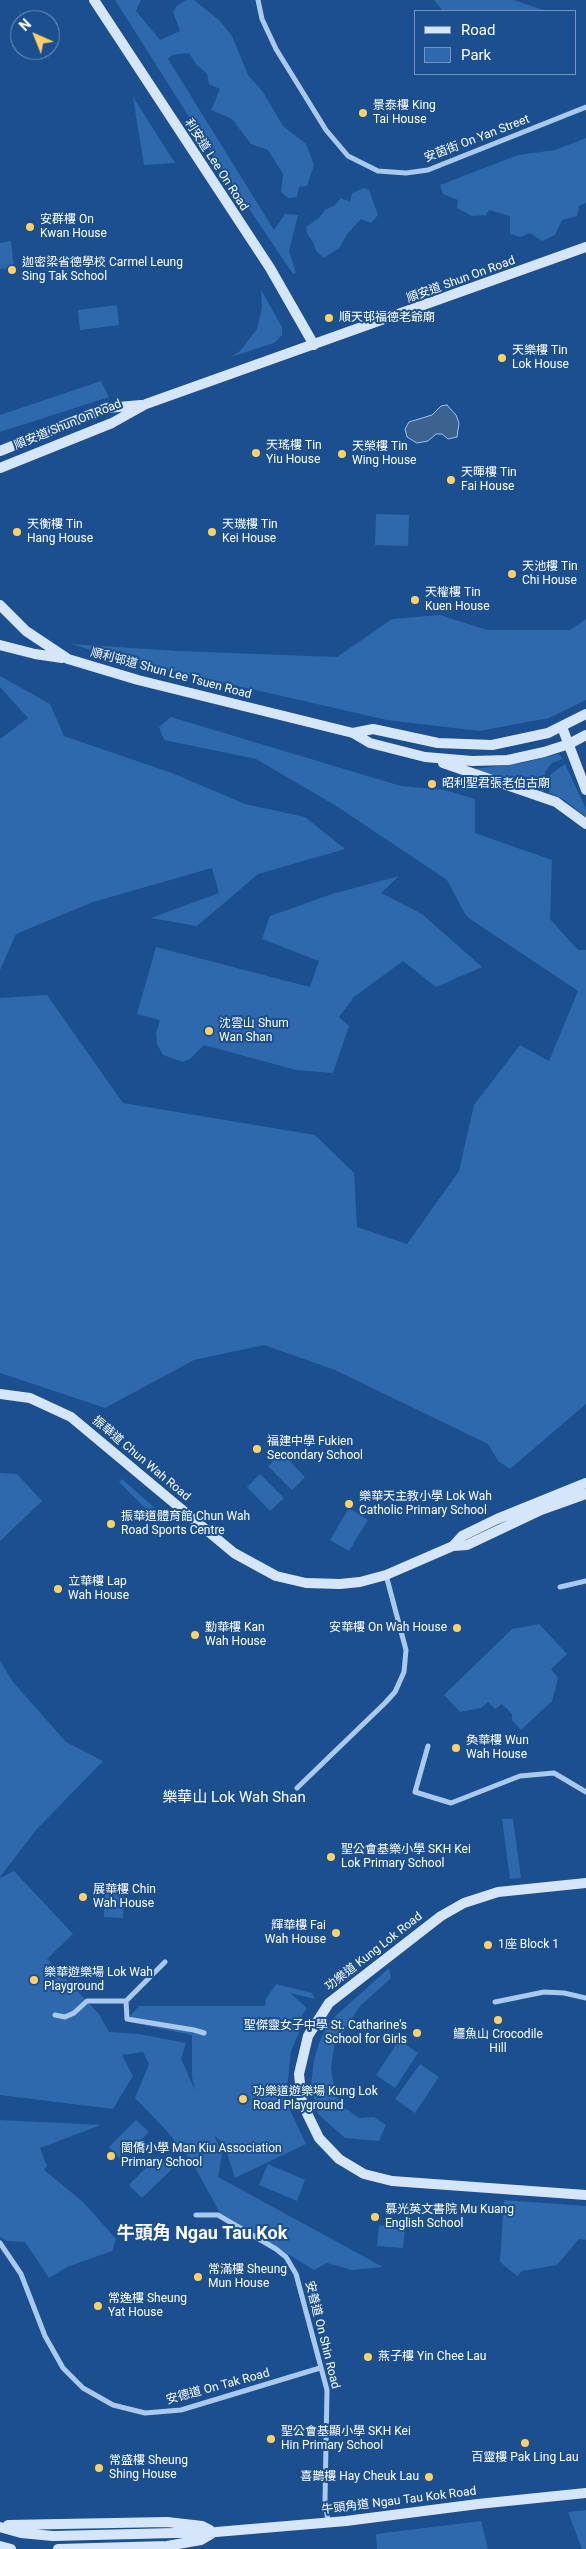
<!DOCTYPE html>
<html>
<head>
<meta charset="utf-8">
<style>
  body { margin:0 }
  #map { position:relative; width:586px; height:2549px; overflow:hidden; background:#1b4f8f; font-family:Roboto,sans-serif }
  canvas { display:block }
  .legend { position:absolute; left:414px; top:10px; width:162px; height:65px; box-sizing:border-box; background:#1b4f8f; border:1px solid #7695bc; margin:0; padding:6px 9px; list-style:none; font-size:15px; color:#fff }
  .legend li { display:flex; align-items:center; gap:10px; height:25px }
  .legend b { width:25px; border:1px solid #7695bc }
  .north { position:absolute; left:10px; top:10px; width:50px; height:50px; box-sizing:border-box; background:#1b4f8f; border:1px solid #7695bc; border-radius:50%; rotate:316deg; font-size:14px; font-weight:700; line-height:20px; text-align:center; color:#fff }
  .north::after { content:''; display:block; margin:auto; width:18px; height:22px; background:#ffd166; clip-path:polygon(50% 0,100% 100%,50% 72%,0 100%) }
</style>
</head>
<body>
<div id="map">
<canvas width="586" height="2549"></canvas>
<ul class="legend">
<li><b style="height:6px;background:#d6e6fa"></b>Road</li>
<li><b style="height:14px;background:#2e69ad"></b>Park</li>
</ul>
<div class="north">N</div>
</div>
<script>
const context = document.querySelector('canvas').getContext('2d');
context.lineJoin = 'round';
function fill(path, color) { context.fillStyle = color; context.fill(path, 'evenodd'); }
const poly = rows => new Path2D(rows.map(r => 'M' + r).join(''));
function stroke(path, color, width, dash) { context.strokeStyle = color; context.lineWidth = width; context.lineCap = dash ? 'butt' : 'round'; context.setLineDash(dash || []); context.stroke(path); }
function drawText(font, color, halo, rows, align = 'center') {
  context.font = font + ' Roboto,"Noto Sans TC",sans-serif'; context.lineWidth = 4; context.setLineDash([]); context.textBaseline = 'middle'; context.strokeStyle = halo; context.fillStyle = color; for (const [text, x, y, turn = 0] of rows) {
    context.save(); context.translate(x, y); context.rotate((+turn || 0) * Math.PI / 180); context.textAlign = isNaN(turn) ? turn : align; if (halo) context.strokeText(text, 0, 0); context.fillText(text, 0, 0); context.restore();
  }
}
const green = poly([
  [115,0,141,0,136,11,160,40,180,31,173,12,177,6,186,0,194,0,219,20,232,36,248,75,263,92,283,126,306,144,314,165,307,186,299,187,297,197,288,198,281,192,283,174,268,150,251,144,232,119,211,110,220,89,209,84,207,74,196,64,189,53,172,55,168,59,274,230,285,214,298,215,289,251,296,273,293,274,215,158],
  [434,0,514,0,545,11,443,11],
  [133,97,175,163,144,165],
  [586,138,586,203,579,206,577,216,562,220,555,235,542,241,530,233,520,237,510,234,510,216,489,210,486,215,472,216,457,208,458,200,443,194,440,185,518,155,555,150],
  [364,188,369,190,378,215,371,223,361,219,347,234,340,247,324,258,316,251,313,242,307,234,306,227,319,218,326,209,334,206,341,198,350,202,352,193],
  [11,241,14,268,0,269,0,243],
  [261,290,282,327,282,335,274,343,231,357,240,351,257,329,262,308],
  [117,305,119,325,80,330,78,310],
  [101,381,109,397,0,432,0,415],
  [376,514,409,515,408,546,375,545],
  [440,615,487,630,570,630,586,619,586,700,549,718,479,731,387,720,124,660,71,644,178,651,337,657,392,619],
  [0,676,50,704,64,736,172,773,245,804,305,817,345,849,258,874,197,926,151,918,219,893,212,868,93,902,16,934,0,970,0,739,28,718,0,687],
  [171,717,401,786,445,790,475,799,475,833,552,860,550,919,578,950,586,950,586,1404,510,1469,498,1461,488,1444,335,1370,264,1345,194,1360,105,1408,0,1373,0,998,47,995,123,1103,315,1135,354,1173,357,1227,407,1244,459,1171,474,1105,520,1045,549,1061,578,991,470,919,465,914,447,880,338,807,256,759,164,740,159,727],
  [559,754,563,759,552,763,545,772,544,792,474,769,522,763],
  [565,764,586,809,586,817,563,799,549,793,550,775],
  [399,876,381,893,422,914,482,967,436,987,403,961,354,997,339,1017,349,1026,333,1073,296,1070,204,1045,190,1059,183,1062,163,1055,157,1044,156,1033,160,1020,137,1014,156,947,310,987,319,961,262,939,270,916,332,894],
  [282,1453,305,1477,292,1490,268,1466],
  [0,1473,17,1474,42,1501,0,1541],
  [260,1474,284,1498,270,1511,247,1487],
  [122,1479,158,1511,153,1516,119,1482],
  [349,1508,368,1520,349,1551,330,1540],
  [539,1624,567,1654,551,1669,558,1678,552,1701,521,1730,512,1720,512,1714,502,1704,495,1709,488,1702,481,1708,460,1712,444,1695,512,1629],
  [0,1661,13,1682,66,1742,103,1761,36,1830,0,1877],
  [502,1819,513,1819,521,1878,510,1879],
  [14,1871,73,1934,47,1959,99,2014,109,2032,139,2034,186,2043,181,2058,195,2091,192,2077,192,2035,129,2022,130,2016,139,2006,265,2006,266,1999,276,1984,312,1993,315,1999,290,1993,307,2008,299,2020,303,2023,291,2051,287,2089,289,2108,306,2144,235,2178,224,2144,214,2135,222,2154,218,2177,383,2267,352,2270,327,2263,314,2270,220,2213,192,2162,165,2129,135,2098,149,2064,143,2052,122,2055,133,2076,113,2109,0,2095,0,1878],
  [112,1879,124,1892,123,1918,104,1917,105,1885],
  [389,1968,391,1978,360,2006,334,2047,331,2069,336,2096,342,2106,359,2118,374,2117,386,2125,379,2141,345,2138,318,2114,311,2086,314,2060,319,2043,330,2021],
  [399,2040,418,2053,395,2088,376,2075],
  [420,2064,439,2077,415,2113,395,2099],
  [0,2120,101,2125,40,2148,47,2166,44,2170,83,2202,116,2239,112,2251,67,2267,49,2278,25,2242,7,2241,0,2237],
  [136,2120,149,2132,121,2160,109,2147],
  [158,2156,172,2169,142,2198,129,2185],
  [268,2164,305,2180,297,2201,259,2185],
  [504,2200,586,2206,586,2240,579,2239,557,2265,522,2271,517,2276,500,2262],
  [379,2225,405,2228,403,2248,377,2246],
  [586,2510,586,2549,582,2549,568,2512],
  [481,2521,488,2549,377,2549,376,2534]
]);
const water = poly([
  [447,405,456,415,459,423,457,437,448,439,442,434,436,434,428,441,417,443,407,437,405,429,409,422,432,415,441,406,447,405]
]);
const street = poly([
  [258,0,262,19,276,49,326,130,348,156,378,171,406,173,428,170,586,107],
  [560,1587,586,1581],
  [428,1746,415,1792,451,1803,520,1776,554,1773,586,1792],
  [297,1788,385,1703,395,1692,404,1672,406,1650,386,1575],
  [126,2001,127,2019,194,2030,204,2033],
  [495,2002,544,1992,564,1993,586,1998],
  [55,2015,65,2017,74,2013,87,2001,126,2001,165,1962],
  [196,2215,218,2215,276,2249,286,2257,296,2274,327,2390,325,2500,328,2522],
  [0,2243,21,2274,45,2336,63,2368,83,2388,113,2405,145,2413,181,2410,320,2368]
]);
const secondary = poly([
  [94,0,270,268,314,345],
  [0,451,107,408,141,405],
  [0,468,112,423,146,404,586,247],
  [0,605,26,631,68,659,138,680,353,733,370,743,425,757,472,761,508,760,544,752,569,744,586,735],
  [0,645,35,654,62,658],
  [562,727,586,790],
  [353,733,373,729,438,743,492,745,548,733,586,714],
  [443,763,556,802,586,824],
  [0,1394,30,1398,71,1417,234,1553,276,1576,306,1583,340,1584,360,1582,386,1575,453,1546,462,1536,497,1519,586,1483],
  [453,1546,467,1545,541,1510,586,1494],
  [586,1883,498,1892,464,1903,441,1916,329,2003,308,2036,299,2074,302,2103,319,2138,339,2159,364,2174,392,2181,586,2195],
  [8,2525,167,2522,202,2526,210,2530],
  [0,2527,21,2533,53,2536,216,2532,346,2521,478,2504,586,2493],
  [0,2546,11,2549],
  [58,2549,167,2546,201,2540,213,2533]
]);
const markers = [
  [363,113,5,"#ffd166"],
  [30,227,5,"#ffd166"],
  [12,270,5,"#ffd166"],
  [329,318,5,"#ffd166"],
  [502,358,5,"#ffd166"],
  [256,453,5,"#ffd166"],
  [342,454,5,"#ffd166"],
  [451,480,5,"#ffd166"],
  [17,532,5,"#ffd166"],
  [212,532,5,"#ffd166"],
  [512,574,5,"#ffd166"],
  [415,600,5,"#ffd166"],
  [432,784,5,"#ffd166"],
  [209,1031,5,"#ffd166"],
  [257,1449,5,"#ffd166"],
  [349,1504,5,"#ffd166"],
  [111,1524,5,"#ffd166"],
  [58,1589,5,"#ffd166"],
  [457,1628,5,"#ffd166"],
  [195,1635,5,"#ffd166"],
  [456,1748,5,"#ffd166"],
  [331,1857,5,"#ffd166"],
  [83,1897,5,"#ffd166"],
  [336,1933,5,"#ffd166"],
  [488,1945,5,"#ffd166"],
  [34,1980,5,"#ffd166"],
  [498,2020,5,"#ffd166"],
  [417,2033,5,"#ffd166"],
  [243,2099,5,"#ffd166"],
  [111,2156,5,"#ffd166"],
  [375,2217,5,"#ffd166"],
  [198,2277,5,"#ffd166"],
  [98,2306,5,"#ffd166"],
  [368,2357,5,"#ffd166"],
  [271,2439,5,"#ffd166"],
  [525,2443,5,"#ffd166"],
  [99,2468,5,"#ffd166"],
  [429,2477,5,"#ffd166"]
];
const poiNames = [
  ["景泰樓 King",373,106],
  ["Tai House",373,120],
  ["安群樓 On",40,220],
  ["Kwan House",40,234],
  ["迦密梁省德學校 Carmel Leung",22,263],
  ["Sing Tak School",22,277],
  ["順天邨福德老爺廟",339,318],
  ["天樂樓 Tin",512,351],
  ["Lok House",512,365],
  ["天瑤樓 Tin",266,446],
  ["Yiu House",266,460],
  ["天榮樓 Tin",352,447],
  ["Wing House",352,461],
  ["天暉樓 Tin",461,473],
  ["Fai House",461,487],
  ["天衡樓 Tin",27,525],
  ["Hang House",27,539],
  ["天璣樓 Tin",222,525],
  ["Kei House",222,539],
  ["天池樓 Tin",522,567],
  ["Chi House",522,581],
  ["天權樓 Tin",425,593],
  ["Kuen House",425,607],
  ["昭利聖君張老伯古廟",442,784],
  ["沈雲山 Shum",219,1024],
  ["Wan Shan",219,1038],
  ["福建中學 Fukien",267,1442],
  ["Secondary School",267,1456],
  ["樂華天主教小學 Lok Wah",359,1497],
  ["Catholic Primary School",359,1511],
  ["振華道體育館 Chun Wah",121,1517],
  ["Road Sports Centre",121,1531],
  ["立華樓 Lap",68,1582],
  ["Wah House",68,1596],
  ["勤華樓 Kan",205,1628],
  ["Wah House",205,1642],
  ["安華樓 On Wah House",447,1628,"right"],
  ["奐華樓 Wun",466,1741],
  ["Wah House",466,1755],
  ["聖公會基樂小學 SKH Kei",341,1850],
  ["Lok Primary School",341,1864],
  ["展華樓 Chin",93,1890],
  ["Wah House",93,1904],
  ["輝華樓 Fai",326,1926,"right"],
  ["Wah House",326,1940,"right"],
  ["1座 Block 1",498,1945],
  ["樂華遊樂場 Lok Wah",44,1973],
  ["Playground",44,1987],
  ["聖傑靈女子中學 St. Catharine's",407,2026,"right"],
  ["School for Girls",407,2040,"right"],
  ["鱷魚山 Crocodile",498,2035,"center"],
  ["Hill",498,2049,"center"],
  ["功樂道遊樂場 Kung Lok",253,2092],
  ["Road Playground",253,2106],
  ["閩僑小學 Man Kiu Association",121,2149],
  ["Primary School",121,2163],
  ["慕光英文書院 Mu Kuang",385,2210],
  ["English School",385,2224],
  ["常滿樓 Sheung",208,2270],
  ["Mun House",208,2284],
  ["常逸樓 Sheung",108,2299],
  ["Yat House",108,2313],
  ["燕子樓 Yin Chee Lau",378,2357],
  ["聖公會基顯小學 SKH Kei",281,2432],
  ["Hin Primary School",281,2446],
  ["百靈樓 Pak Ling Lau",525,2458,"center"],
  ["常盛樓 Sheung",109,2461],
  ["Shing House",109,2475],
  ["喜鵲樓 Hay Cheuk Lau",419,2477,"right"]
];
const streetNames = [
  ["安茵街 On Yan Street",477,139,-21],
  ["利安道 Lee On Road",216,165,57],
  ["順安道 Shun On Road",461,280,-20],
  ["順安道 Shun On Road",68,425,-22],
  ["順利邨道 Shun Lee Tsuen Road",171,674,15],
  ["振華道 Chun Wah Road",141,1459,40],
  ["功樂道 Kung Lok Road",374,1952,-38],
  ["安善道 On Shin Road",322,2335,76],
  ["安德道 On Tak Road",218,2387,-15],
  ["牛頭角道 Ngau Tau Kok Road",399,2501,-7]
];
const quarterNames = [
  ["樂華山 Lok Wah Shan",234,1798]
];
const districtNames = [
  ["牛頭角 Ngau Tau Kok",202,2234]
];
fill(green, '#2e69ad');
fill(water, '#3c6290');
stroke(water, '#9cc4f0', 1);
stroke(street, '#a9c9ee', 5);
stroke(secondary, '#d6e6fa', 10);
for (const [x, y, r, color] of markers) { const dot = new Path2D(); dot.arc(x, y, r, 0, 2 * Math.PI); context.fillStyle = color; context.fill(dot); stroke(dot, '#1b4f8f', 2); }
drawText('12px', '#fff', '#1b4f8f', poiNames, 'left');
drawText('12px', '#fff', '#1b4f8f', streetNames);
drawText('15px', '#fff', '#1b4f8f', quarterNames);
drawText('bold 18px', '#fff', '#1b4f8f', districtNames);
</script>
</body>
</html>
